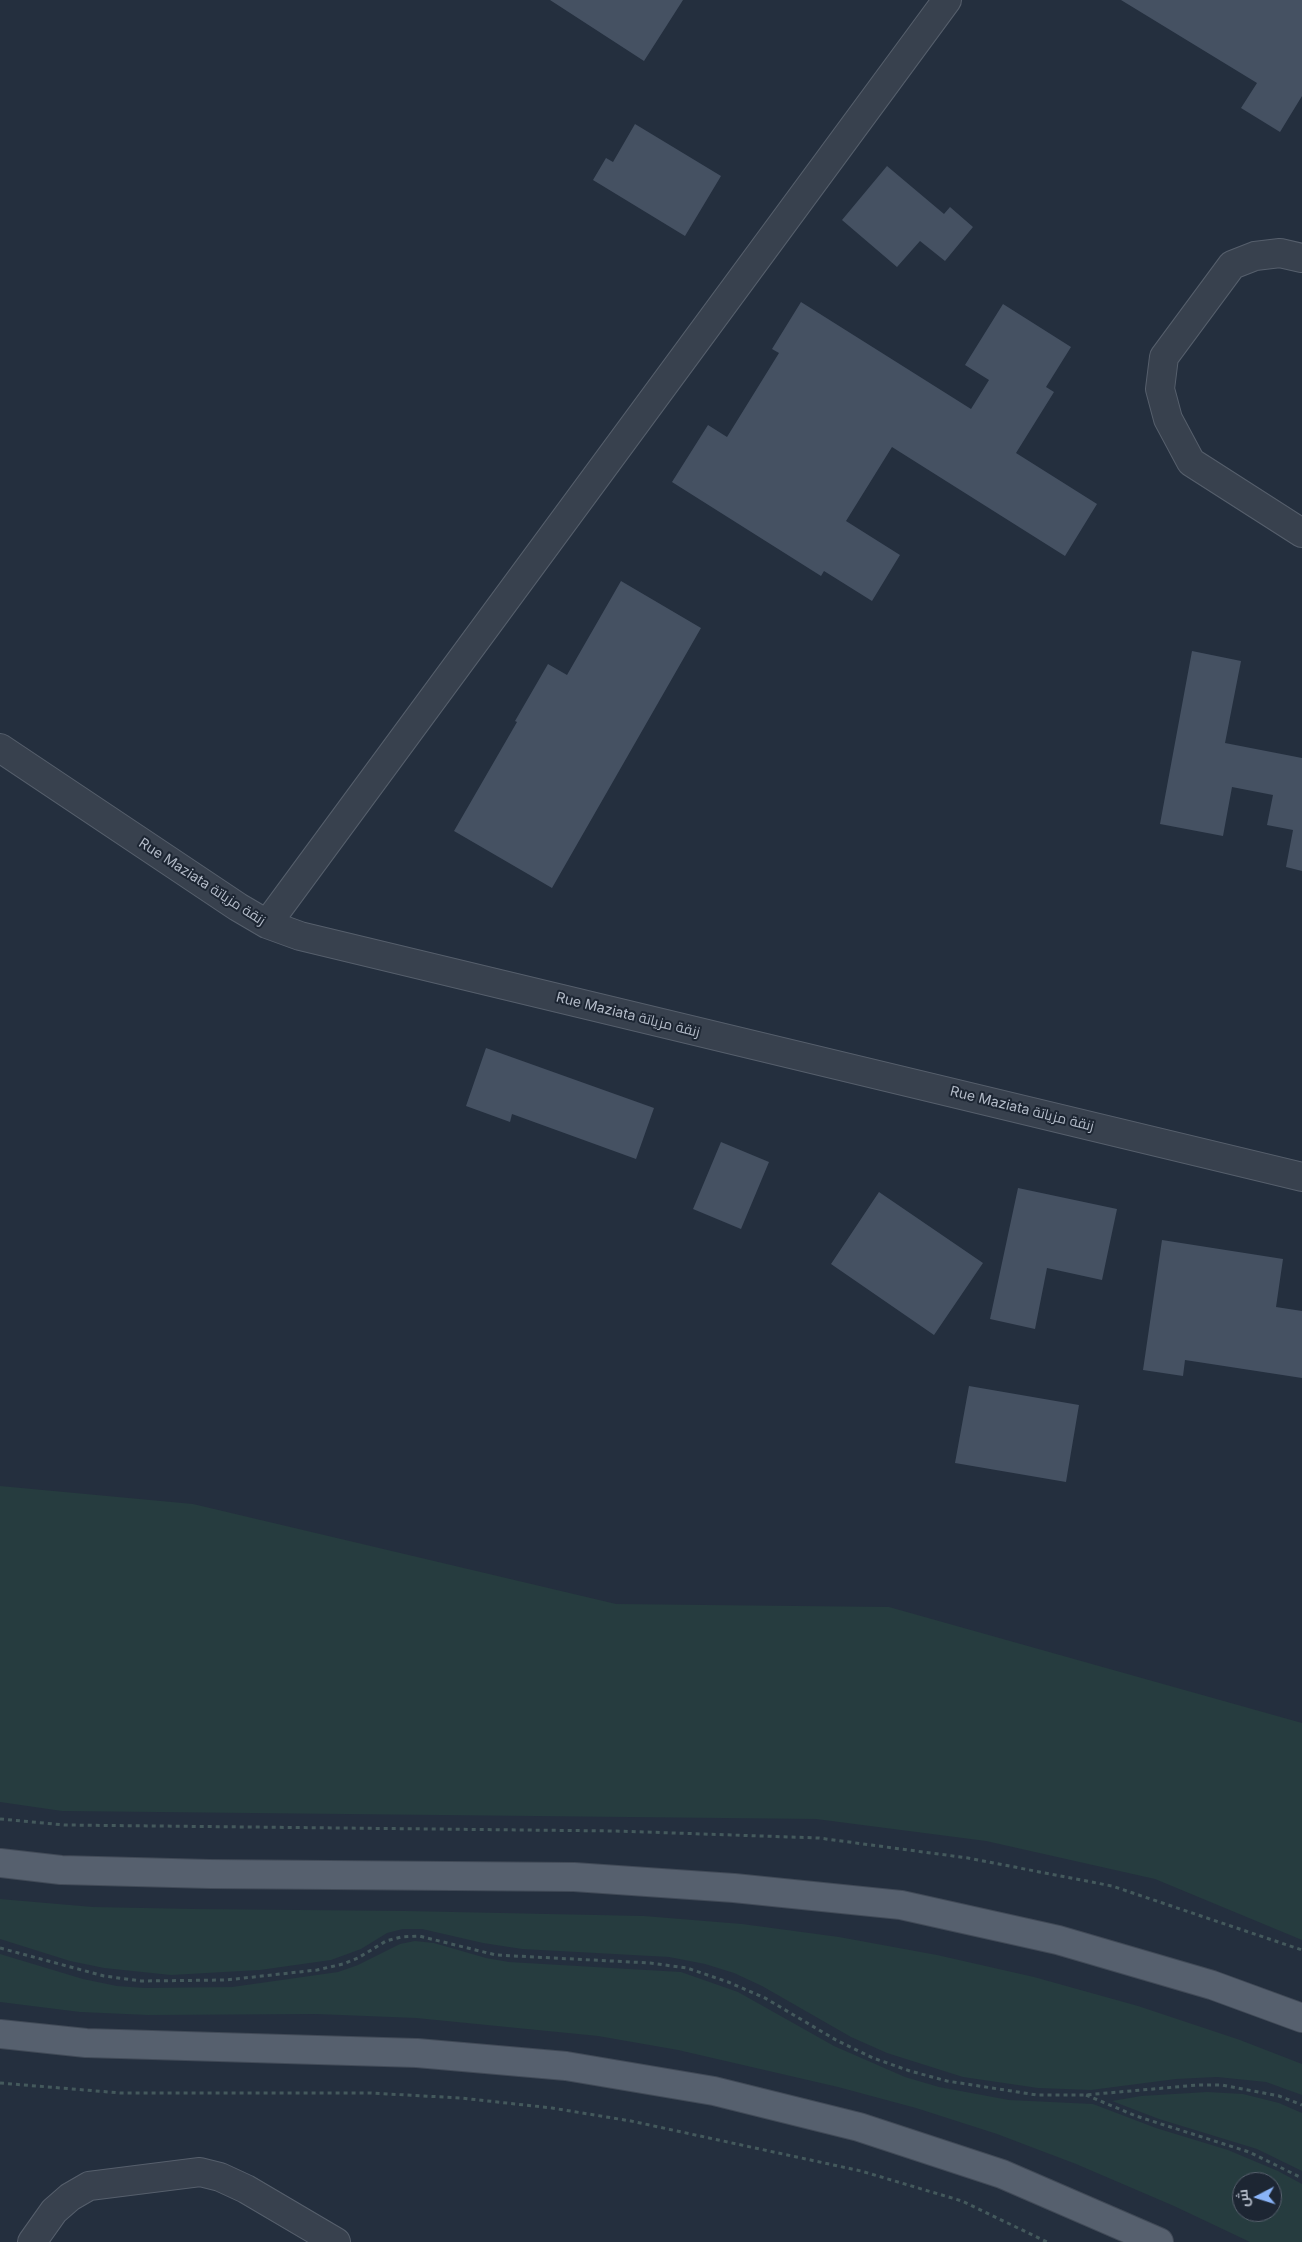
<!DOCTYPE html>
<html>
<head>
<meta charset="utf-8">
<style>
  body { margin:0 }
  #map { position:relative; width:1302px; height:2242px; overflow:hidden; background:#242f3e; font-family:Inter,Cairo,sans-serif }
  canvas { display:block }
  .north { position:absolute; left:1232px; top:2172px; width:50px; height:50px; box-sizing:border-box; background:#1d2633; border:1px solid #59626f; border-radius:50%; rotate:265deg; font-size:14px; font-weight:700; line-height:20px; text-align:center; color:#b4bcc9 }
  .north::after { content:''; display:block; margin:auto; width:18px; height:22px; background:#8ab4f8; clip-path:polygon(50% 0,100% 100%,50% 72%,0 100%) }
</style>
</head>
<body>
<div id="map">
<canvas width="1302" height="2242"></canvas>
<div class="north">ش</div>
</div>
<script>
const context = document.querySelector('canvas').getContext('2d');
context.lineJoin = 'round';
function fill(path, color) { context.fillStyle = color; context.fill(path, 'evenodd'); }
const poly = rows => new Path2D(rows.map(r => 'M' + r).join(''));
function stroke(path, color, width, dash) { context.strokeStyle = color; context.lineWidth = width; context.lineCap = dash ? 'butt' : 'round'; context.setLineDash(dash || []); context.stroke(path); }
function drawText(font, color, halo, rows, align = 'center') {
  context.font = font + ' Inter,Cairo,sans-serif'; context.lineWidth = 4; context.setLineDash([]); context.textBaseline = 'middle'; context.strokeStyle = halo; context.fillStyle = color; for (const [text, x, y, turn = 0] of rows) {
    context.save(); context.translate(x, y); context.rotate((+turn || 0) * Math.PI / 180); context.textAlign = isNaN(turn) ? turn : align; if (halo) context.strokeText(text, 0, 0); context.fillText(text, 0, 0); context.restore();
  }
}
const green = poly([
  [0,1486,193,1504,616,1604,889,1607,1302,1723,1302,1940,1155,1879,986,1841,816,1819,62,1811,0,1802],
  [0,1899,93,1907,195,1909,406,1911,644,1916,742,1924,839,1937,937,1955,1034,1977,1138,2006,1240,2040,1302,2064,1302,2095,1266,2082,1217,2077,1176,2079,1091,2090,1038,2088,963,2077,887,2053,851,2037,762,1986,734,1973,705,1964,669,1957,522,1949,483,1943,422,1929,403,1929,387,1933,361,1949,331,1960,260,1970,171,1975,104,1968,70,1961,0,1939],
  [415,1941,434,1943,486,1958,509,1962,681,1972,738,1992,834,2046,905,2077,939,2087,1009,2100,1093,2104,1156,2128,1228,2150,1278,2171,1302,2184,1302,2242,1250,2242,1174,2206,1076,2164,997,2134,916,2108,838,2087,678,2050,598,2036,416,2018,316,2014,148,2015,80,2012,0,2002,0,1954,83,1979,117,1986,145,1988,232,1987,338,1972,358,1965,400,1944],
  [1242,2182,1272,2182,1272,2212,1242,2212],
  [1207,2092,1243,2094,1279,2103,1302,2113,1302,2171,1257,2149,1159,2119,1112,2101,1141,2096]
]);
const building = poly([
  [550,0,683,0,644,61],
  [1121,0,1302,0,1302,96,1280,132,1241,108,1257,83],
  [635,124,721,176,685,236,593,180,606,158,613,162],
  [887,166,944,214,950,207,973,227,945,261,920,241,897,267,842,220],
  [801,302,971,409,989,380,965,365,1003,304,1071,347,1046,387,1054,392,1016,453,1097,504,1065,556,892,447,846,521,900,555,872,601,824,571,821,576,672,482,708,425,727,437,779,353,772,349],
  [621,581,701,628,552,888,454,831,517,722,515,721,548,664,567,675],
  [1192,651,1241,661,1225,743,1302,758,1302,871,1286,867,1293,830,1267,825,1273,795,1232,787,1223,836,1160,824],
  [486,1048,654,1108,636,1159,512,1114,510,1122,466,1106],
  [721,1142,769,1162,741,1229,693,1209],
  [1018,1188,1117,1209,1102,1280,1047,1268,1035,1329,990,1319],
  [879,1192,983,1263,934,1335,831,1264],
  [1162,1240,1283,1259,1276,1307,1302,1311,1302,1378,1185,1360,1183,1376,1143,1370],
  [969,1386,1079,1405,1066,1482,955,1463]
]);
const path = poly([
  [0,1819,65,1825,616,1831,819,1838,968,1858,1112,1886,1302,1950],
  [0,1948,104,1976,141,1981,226,1980,317,1970,343,1964,358,1958,386,1941,401,1937,419,1936,496,1955,650,1963,687,1968,728,1982,765,1998,836,2040,873,2058,910,2071,947,2081,1037,2095,1085,2095,1198,2085,1222,2085,1279,2096,1302,2105],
  [0,2083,121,2093,370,2093,461,2098,552,2108,631,2121,861,2171,962,2201,1047,2242],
  [1086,2095,1136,2116,1249,2152,1302,2178]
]);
const minor = poly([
  [1302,258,1280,253,1255,256,1232,265,1164,357,1160,389,1168,419,1191,462,1302,533],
  [0,748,238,907,267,924,300,936,1302,1177],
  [267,924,947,0],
  [32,2242,54,2211,70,2197,89,2186,200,2172,220,2177,246,2189,336,2242]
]);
const major = poly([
  [0,1863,61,1870,210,1874,574,1877,734,1888,901,1905,1058,1940,1212,1985,1302,2018],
  [0,2034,86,2043,417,2053,566,2066,714,2091,859,2127,1002,2174,1159,2242]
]);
const streetNames = [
  ["Rue Maziata زنقة مزياتة",202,882,33],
  ["Rue Maziata زنقة مزياتة",628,1015,14],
  ["Rue Maziata زنقة مزياتة",1022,1109,14]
];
fill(green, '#263c3f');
fill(building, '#455162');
stroke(minor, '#565f6c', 30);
stroke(major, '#414a57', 30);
stroke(path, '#44595c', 3, [4, 4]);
stroke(minor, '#38414e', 28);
stroke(major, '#56606e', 28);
drawText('14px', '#b4bcc9', '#1d2633', streetNames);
</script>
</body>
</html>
